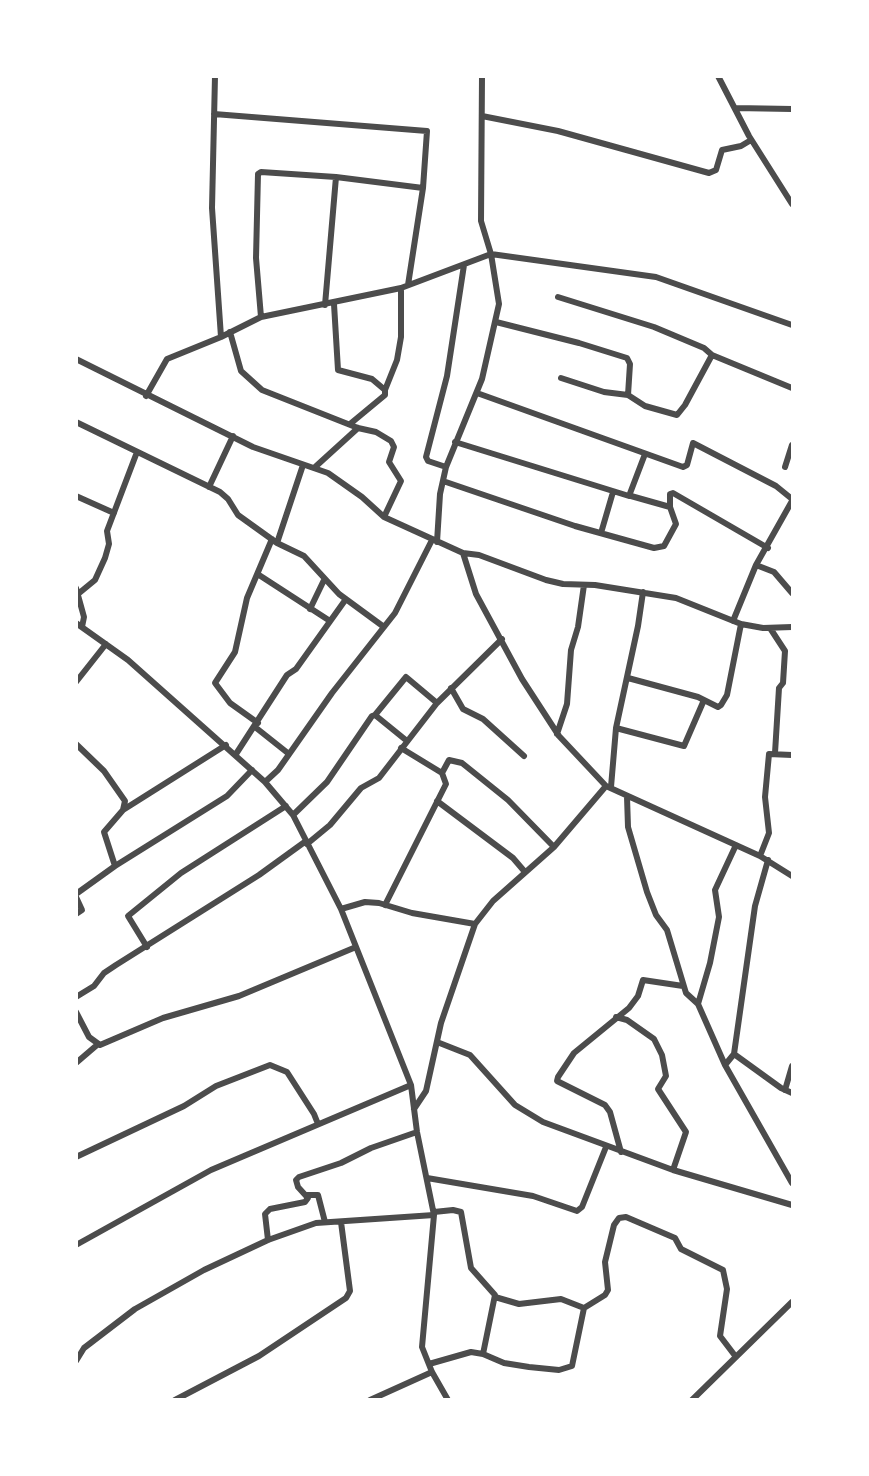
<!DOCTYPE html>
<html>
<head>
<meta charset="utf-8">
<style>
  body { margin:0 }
  #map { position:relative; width:869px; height:1476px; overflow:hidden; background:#fff; font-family:"Sofia Sans Condensed",sans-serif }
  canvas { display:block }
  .frame { position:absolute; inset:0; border:78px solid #fff; pointer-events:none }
</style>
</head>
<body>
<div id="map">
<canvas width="869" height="1476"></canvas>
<div class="frame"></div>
</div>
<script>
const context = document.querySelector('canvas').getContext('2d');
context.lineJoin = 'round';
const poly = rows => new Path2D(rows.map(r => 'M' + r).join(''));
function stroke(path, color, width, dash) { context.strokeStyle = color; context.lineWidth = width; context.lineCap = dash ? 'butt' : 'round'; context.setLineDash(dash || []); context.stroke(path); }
const minor = poly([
  [215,76,212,208,221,337],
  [718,76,749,136,792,204],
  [735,108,792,109],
  [214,114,427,131,423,188,408,285],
  [482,116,558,131,709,173,716,170,722,150,741,146,751,140],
  [558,297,654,327,704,348,712,355,792,388],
  [334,304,338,370,372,379,385,390,385,395,350,424],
  [325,305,336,177],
  [261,317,256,258,258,174,261,172,336,177,423,188],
  [496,322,579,343,627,358,630,364,628,395],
  [230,332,241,371,262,390,358,428,376,432,391,441,394,447,389,462,401,481,384,517],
  [76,359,253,447,328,473,362,497,384,517,463,553,479,555,546,580,563,584,595,585,676,598,741,624,763,628,792,627],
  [561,378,604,392,628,395,645,406,677,415,685,405,712,355],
  [385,390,397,360,401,337,401,288],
  [477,393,683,467,687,465,693,443,776,486,792,499],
  [146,396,167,359,221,337,261,317,401,288,491,254,656,277,792,325],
  [76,422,220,492,228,499,238,515,277,543,304,556,339,594,384,627],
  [455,442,629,496,645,454],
  [446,467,428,461,426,457,447,376,464,265],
  [785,467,792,445],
  [314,468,358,428],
  [443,481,575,526,654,548,664,546,676,524,670,507,670,494,673,493,768,548],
  [209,487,233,436],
  [76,496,114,513],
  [631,496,670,507],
  [601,533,613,492],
  [437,542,440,494,446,467,482,379,499,304,491,254,481,221,482,76],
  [277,543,303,465],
  [463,553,476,594,522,679,559,736,606,786,760,856,792,876],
  [756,565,774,572,792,593],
  [259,575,330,621],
  [76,588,84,617,82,627],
  [78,594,95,580,105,558,109,544,107,531,137,452],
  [310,609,324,580],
  [733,621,756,565,792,501],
  [76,623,128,660,265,782,293,815,341,909,411,1085,417,1132,434,1215,422,1347,432,1372,448,1400],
  [770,628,785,651,783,683,779,688,775,753],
  [628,678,698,697,718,707,721,705,727,695,741,624],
  [76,682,106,644],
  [451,688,463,709,483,719,524,756],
  [375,715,406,677,437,703],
  [258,723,230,703,215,683,235,652,247,598,272,539],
  [255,727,289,754],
  [616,728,684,746,704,700],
  [557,734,567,704,571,650,578,627,584,585],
  [76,744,104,771,125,801,123,810,104,832,115,866],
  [236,754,287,675,296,669,346,599],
  [442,773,449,760,462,763,508,800,554,847],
  [265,782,278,770,332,693,395,613,432,540],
  [611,787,616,728,638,626,643,592],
  [627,797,628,827,647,892,656,915,667,930,686,993,698,1004,725,1065,792,1183],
  [437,801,513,858,525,872],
  [123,810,226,745],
  [293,815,327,782,372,716,375,715,407,741],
  [307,844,330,825,361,788,379,778,437,703,502,639],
  [760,856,769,833,765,797,769,754,792,755],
  [76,894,115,866,227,796,252,770],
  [76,897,82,910,76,914],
  [385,905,446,784,442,773,401,748],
  [341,909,365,902,379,903,412,913,475,924],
  [147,947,128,916,181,873,286,806],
  [76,997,94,986,104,973,116,965,259,875,306,841],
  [698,1004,710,963,719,917,715,890,736,845],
  [76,1012,89,1037,100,1045,163,1018,239,996,356,947],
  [616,1017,627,1020,654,1039,662,1055,666,1076,658,1089,686,1132,673,1170],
  [437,1042,470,1055,515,1105,543,1122,673,1170,792,1205],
  [734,1054,781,1088,792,1093],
  [76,1063,97,1045],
  [725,1065,734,1054,755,906,768,860],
  [785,1090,792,1066],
  [414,1109,426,1091,441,1023,475,924,493,901,554,847,606,786],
  [621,1152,610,1112,605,1105,557,1081,558,1077,574,1053,629,1008,638,996,643,980,683,986],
  [76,1157,184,1106,216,1086,270,1065,287,1072,314,1114,318,1124],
  [427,1178,533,1196,577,1211,582,1207,606,1147],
  [307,1195,318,1195,325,1222],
  [434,1212,453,1210,461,1212,471,1268,495,1295,483,1354],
  [268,1240,265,1214,270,1209,305,1202,308,1198,298,1187,296,1180,299,1177,341,1163,371,1148,417,1132],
  [76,1245,211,1170,411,1085],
  [495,1297,519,1304,561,1299,584,1308],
  [76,1361,84,1348,135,1309,204,1270,268,1240,316,1223,434,1215],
  [429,1364,471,1352,483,1354,504,1363,529,1367,559,1370,572,1366,584,1308,605,1295,608,1290,605,1262,614,1225,619,1218,626,1217,675,1238,681,1249,723,1270,727,1289,720,1336,736,1357],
  [175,1400,259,1356,346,1298,350,1291,341,1222],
  [370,1400,432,1372],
  [692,1400,792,1302]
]);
stroke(minor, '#4c4c4c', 6);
</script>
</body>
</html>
